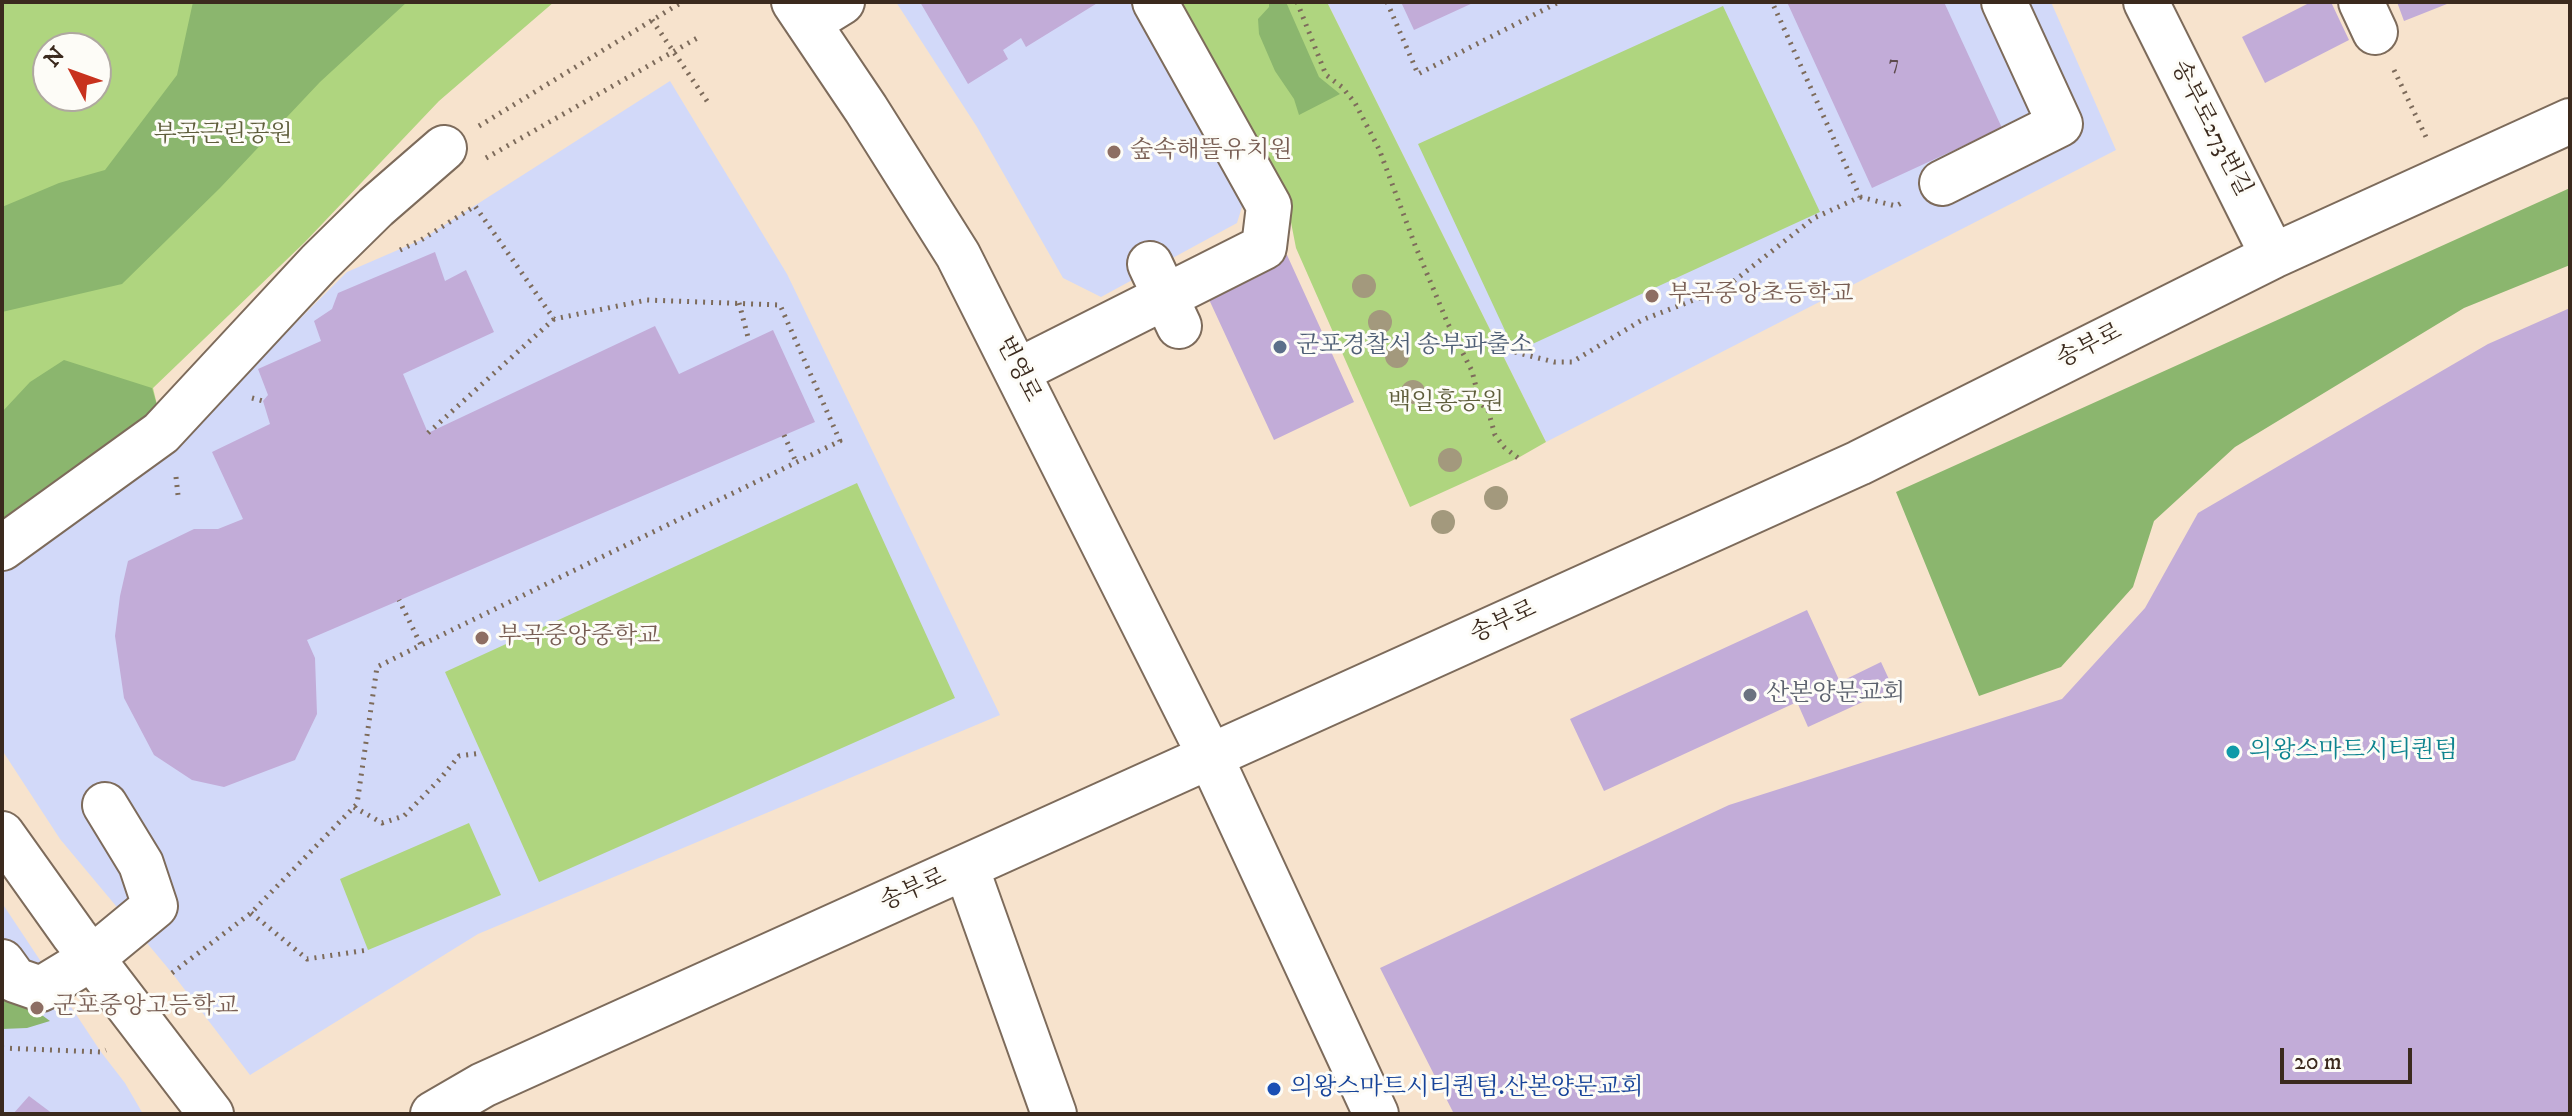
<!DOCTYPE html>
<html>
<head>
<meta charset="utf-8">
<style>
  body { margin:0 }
  #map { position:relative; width:2572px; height:1116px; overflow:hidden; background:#f7e3cd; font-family:"IM FELL DW Pica",serif }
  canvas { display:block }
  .frame { position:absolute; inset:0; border:4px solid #3b2a1e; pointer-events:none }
  .north { position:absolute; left:32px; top:32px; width:80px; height:80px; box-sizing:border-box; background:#fdfcf7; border:2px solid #afa8a0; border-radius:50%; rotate:311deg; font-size:22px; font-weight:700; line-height:32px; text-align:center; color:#3b2a1e }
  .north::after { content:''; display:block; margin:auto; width:28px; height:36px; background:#c8321e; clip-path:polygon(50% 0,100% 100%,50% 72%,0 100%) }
  .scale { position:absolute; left:2280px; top:1048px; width:132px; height:36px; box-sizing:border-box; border:4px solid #3b2a1e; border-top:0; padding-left:10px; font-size:24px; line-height:28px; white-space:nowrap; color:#3b2a1e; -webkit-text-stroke:6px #fdfcf7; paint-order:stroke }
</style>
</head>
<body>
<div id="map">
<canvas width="2572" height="1116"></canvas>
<div class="frame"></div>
<div class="north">N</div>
<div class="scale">20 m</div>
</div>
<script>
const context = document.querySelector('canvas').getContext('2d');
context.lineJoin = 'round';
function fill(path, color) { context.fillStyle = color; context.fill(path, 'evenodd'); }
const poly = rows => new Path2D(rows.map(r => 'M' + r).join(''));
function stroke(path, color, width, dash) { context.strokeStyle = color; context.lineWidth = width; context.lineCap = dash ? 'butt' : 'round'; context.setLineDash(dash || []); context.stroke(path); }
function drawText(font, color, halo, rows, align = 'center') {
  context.font = font + ' "IM FELL DW Pica","Noto Serif KR",serif'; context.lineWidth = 6; context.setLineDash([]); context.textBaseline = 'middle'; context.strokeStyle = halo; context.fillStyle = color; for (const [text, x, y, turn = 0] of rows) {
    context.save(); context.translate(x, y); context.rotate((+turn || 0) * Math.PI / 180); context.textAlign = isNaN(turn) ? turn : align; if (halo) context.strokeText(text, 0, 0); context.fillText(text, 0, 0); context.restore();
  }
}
const built = poly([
  [896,2,1150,2,1251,177,1237,223,1101,297,1063,278,977,127],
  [1327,2,2051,2,2116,150,1546,442],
  [670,81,787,274,1000,715,478,934,250,1075,172,973,60,839,2,750,2,561,174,444,347,272,421,240],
  [2,903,101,1052,125,1083,143,1114,2,1114]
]);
const green = poly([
  [2,2,554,2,439,101,305,242,153,388,158,409,2,530],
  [48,48,96,48,96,96,48,96],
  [1171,2,1327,2,1546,442,1518,458,1410,507,1296,248,1289,212],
  [1723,6,1820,212,1515,352,1418,144],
  [857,483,955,698,539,882,445,672],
  [469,823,501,895,368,950,340,879]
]);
const forest = poly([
  [193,2,407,2,320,82,220,188,122,284,2,312,2,207,59,183,105,170,177,75],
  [1269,2,1286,2,1319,77,1340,94,1299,115,1294,99,1275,71,1259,34,1258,19,1269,7],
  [2570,188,2570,265,2464,308,2235,447,2154,521,2133,587,2061,667,1979,696,1896,492],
  [64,360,152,388,158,409,2,525,2,412,30,382],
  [2,984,5,988,50,1021,27,1028,2,1029]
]);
const building = poly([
  [920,2,1099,2,1026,47,1021,38,1003,50,1008,59,968,84],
  [1401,2,1475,2,1414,30],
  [1787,2,1944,2,2002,128,1872,188],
  [2311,2,2331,2,2349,40,2265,83,2242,37],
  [2397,2,2452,2,2404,21],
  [435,252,445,281,466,270,494,332,403,374,428,433,655,326,679,374,773,330,815,422,307,640,315,658,317,714,295,760,224,787,192,780,154,755,124,698,115,636,120,596,128,561,194,529,218,529,243,519,212,452,270,424,263,401,268,395,258,369,321,341,314,321,332,309,338,293],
  [1287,255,1354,402,1274,440,1206,293],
  [2570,308,2570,1114,1454,1114,1380,968,1729,805,2062,699,2145,608,2198,513,2488,344],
  [1807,610,1840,682,1881,662,1893,688,1808,727,1797,702,1604,791,1570,719],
  [29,1096,53,1114,13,1114]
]);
const path = poly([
  [1297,2,1326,75,1342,87,1355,103,1379,149,1415,245,1448,324,1472,371,1480,403,1488,410,1495,435,1504,447,1518,458],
  [1387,2,1418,74,1559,2],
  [2394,70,2426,137],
  [479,126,682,2],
  [486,158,699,37],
  [1860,197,1896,206,1905,201],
  [400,250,421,240,475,206,554,319,647,300,780,305,840,441,421,645],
  [739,303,749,341],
  [1515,352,1554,362,1572,362,1642,320,1725,288,1814,218,1860,197,1772,2],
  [252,398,263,401],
  [428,433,554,319],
  [784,435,796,462],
  [176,477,178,495],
  [354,807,382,823,404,816,440,779,459,756,482,753],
  [251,913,307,959,368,950],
  [172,973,251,913,357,804,377,667,421,645,399,600],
  [2,1048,101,1052,106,1050]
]);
const minor = poly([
  [794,2,866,109,958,255,1210,756,1376,1114],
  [2146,2,2273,256],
  [2361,2,2375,32],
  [808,23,842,2],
  [1942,183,2060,124,2004,2],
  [1150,264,1179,326],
  [1018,371,1264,247,1269,206,1155,2],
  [2,548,161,433,319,263,376,207,444,148],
  [2,834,74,935,211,1114],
  [966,867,1054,1114],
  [2,962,15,980,41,989,92,958,155,906,141,864,105,805],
  [433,1114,483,1085,1859,463,2273,256,2570,121]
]);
const pathBridge = poly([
  [652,20,709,104]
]);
const trees = [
  [1364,286],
  [1380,322],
  [1397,356],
  [1413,392],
  [1450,460],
  [1496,498],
  [1443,522]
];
const markers = [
  [1114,152,8,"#8d6e63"],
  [1652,296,8,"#8d6e63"],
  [1280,347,8,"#5c6f8a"],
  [482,638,8,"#8d6e63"],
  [1750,695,8,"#6b7280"],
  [2233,752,8,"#0f9aa8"],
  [37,1008,8,"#8d6e63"],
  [1274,1089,8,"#1a4fb4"]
];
const numberNames = [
  ["7",1894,65]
];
const streetNames = [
  ["송부로273번길",2210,129,63],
  ["송부로",2090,347,-27],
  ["번영로",1017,370,63],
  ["송부로",1504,623,-24],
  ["송부로",914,891,-24]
];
const parkNames = [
  ["부곡근린공원",223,136],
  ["백일홍공원",1446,404]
];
const educationNames = [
  ["숲속해뜰유치원",1130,152],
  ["부곡중앙초등학교",1668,296],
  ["부곡중앙중학교",498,638],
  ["군포중앙고등학교",53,1008]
];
const serviceNames = [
  ["군포경찰서 송부파출소",1296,347]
];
const worshipNames = [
  ["산본양문교회",1766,695]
];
const cultureNames = [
  ["의왕스마트시티퀀텀",2249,752]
];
const transitNames = [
  ["의왕스마트시티퀀텀.산본양문교회",1290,1089]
];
fill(built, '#d2d9f9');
fill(green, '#afd57f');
fill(forest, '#8bb66e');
fill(building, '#c2acd8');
stroke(minor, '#7d6b5b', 48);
stroke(path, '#7d6b5b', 5, [2, 6]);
stroke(minor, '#fff', 44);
stroke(pathBridge, '#7d6b5b', 5, [2, 6]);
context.fillStyle = '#a3997d';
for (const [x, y] of trees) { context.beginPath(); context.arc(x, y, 12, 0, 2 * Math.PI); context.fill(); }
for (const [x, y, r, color] of markers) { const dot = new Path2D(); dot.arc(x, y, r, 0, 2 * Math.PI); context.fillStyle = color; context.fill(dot); stroke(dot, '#fdfcf7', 3); }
drawText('20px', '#5d4a4c', null, numberNames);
drawText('24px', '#3b2a1e', '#fdfcf7', streetNames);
drawText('24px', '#5e5d3b', '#fdfcf7', parkNames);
drawText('24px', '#785e54', '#fdfcf7', educationNames, 'left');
drawText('24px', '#4e5e75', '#fdfcf7', serviceNames, 'left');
drawText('24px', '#5b616d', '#fdfcf7', worshipNames, 'left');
drawText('24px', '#0d838f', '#fdfcf7', cultureNames, 'left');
drawText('24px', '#164399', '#fdfcf7', transitNames, 'left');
</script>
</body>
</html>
